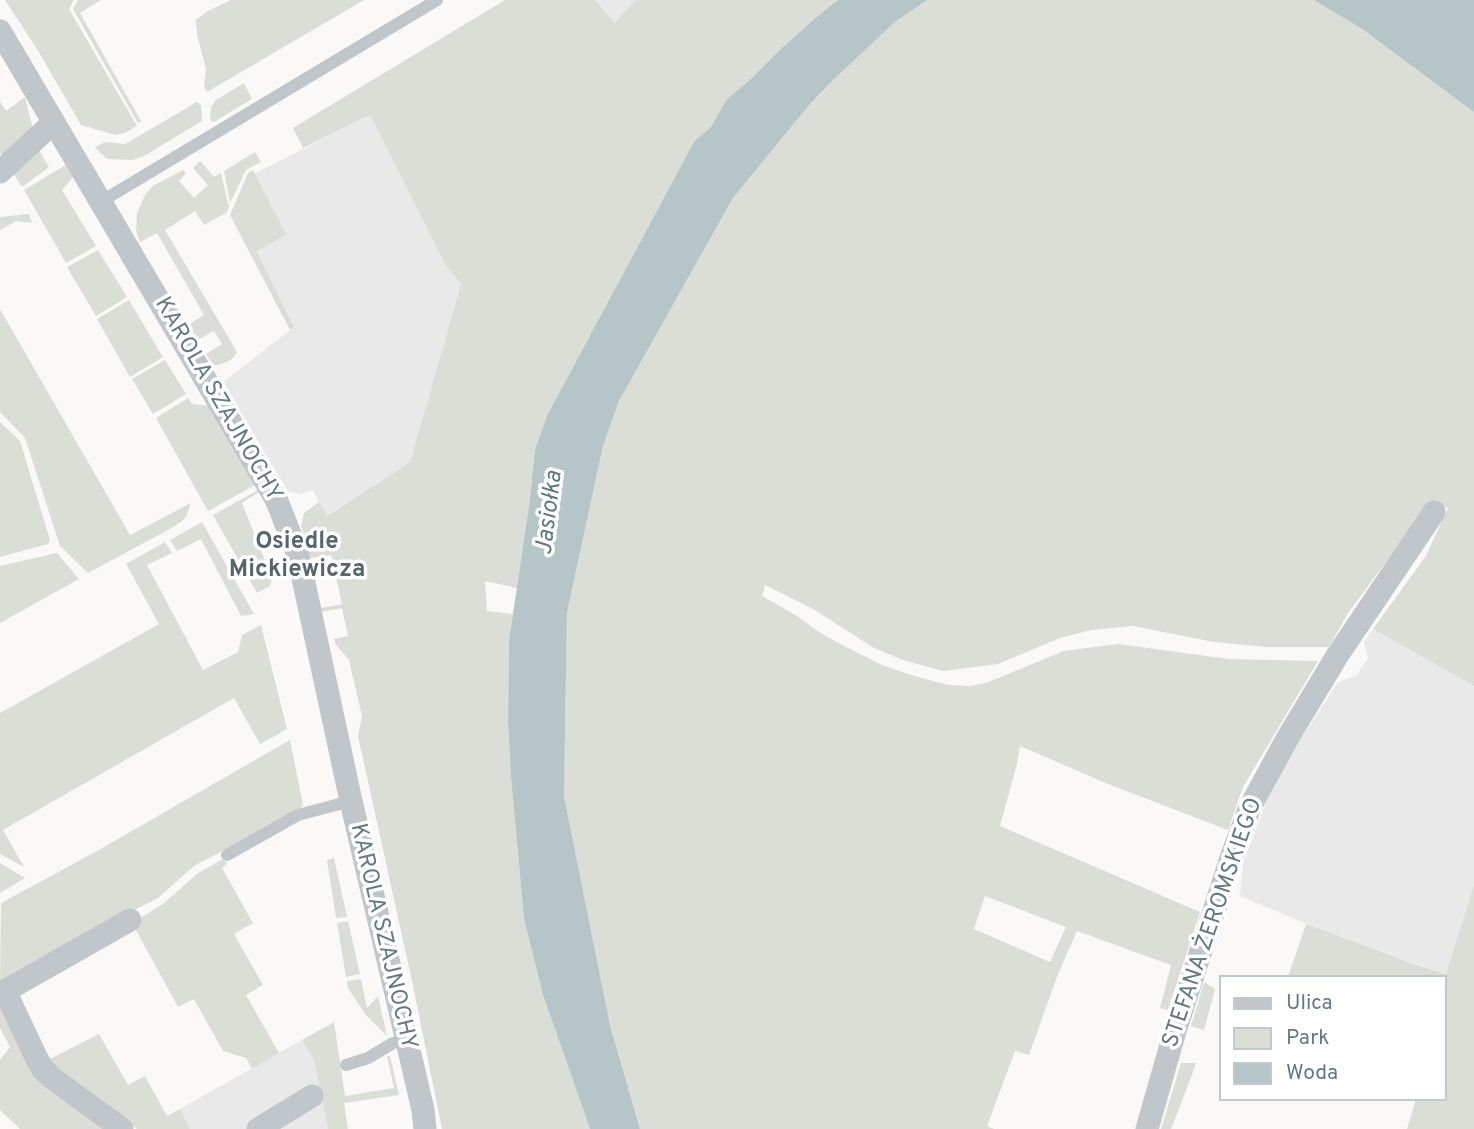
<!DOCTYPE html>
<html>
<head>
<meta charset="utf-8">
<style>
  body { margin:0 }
  #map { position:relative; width:1474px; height:1129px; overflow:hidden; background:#faf9f7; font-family:Overpass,sans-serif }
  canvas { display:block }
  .legend { position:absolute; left:1219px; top:975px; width:228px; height:126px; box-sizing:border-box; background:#fff; border:2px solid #c1c9cd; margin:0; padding:9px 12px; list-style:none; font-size:21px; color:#657982 }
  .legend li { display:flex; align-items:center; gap:14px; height:35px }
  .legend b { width:35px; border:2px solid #c1c9cd }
</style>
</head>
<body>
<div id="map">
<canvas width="1474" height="1129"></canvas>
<ul class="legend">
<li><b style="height:9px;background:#c0c6c9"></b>Ulica</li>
<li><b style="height:19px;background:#daded7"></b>Park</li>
<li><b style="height:19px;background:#b6c5c7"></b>Woda</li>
</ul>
</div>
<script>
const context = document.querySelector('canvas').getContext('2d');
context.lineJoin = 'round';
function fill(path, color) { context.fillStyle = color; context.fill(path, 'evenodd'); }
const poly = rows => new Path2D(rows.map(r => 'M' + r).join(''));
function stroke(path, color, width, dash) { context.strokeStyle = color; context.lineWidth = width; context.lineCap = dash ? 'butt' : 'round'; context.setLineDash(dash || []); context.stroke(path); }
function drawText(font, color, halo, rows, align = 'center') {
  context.font = font + ' Overpass,sans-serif'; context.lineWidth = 7; context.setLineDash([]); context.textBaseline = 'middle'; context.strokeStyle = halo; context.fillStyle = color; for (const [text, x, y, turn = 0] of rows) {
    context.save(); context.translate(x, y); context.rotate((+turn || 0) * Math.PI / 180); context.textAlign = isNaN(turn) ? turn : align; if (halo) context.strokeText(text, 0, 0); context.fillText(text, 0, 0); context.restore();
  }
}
const built = poly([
  [595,0,635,0,615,23],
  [370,115,446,266,461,284,410,462,326,516,313,490,300,494,288,492,223,382,294,327,257,250,286,235,254,174],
  [1373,629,1474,686,1474,884,1446,974,1345,940,1240,896,1243,862,1273,785,1283,766,1338,682,1357,675,1368,658,1364,642],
  [302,1040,314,1060,328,1129,190,1129,180,1109]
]);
const green = poly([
  [5,0,74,0,69,9,137,126,125,133,115,135,81,125,37,49],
  [78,0,101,0,80,13,141,121,138,123,73,9],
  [231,0,364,0,207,92,204,86,206,69,197,34,196,20,206,12],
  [505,0,595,0,615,23,635,0,838,0,819,15,751,79,727,99,711,127,694,143,535,450,529,506,517,588,485,581,487,611,513,614,509,641,508,722,511,777,524,919,543,995,590,1129,442,1129,412,981,358,736,362,716,349,660,336,645,334,639,348,636,342,608,322,612,321,608,342,604,331,555,311,558,301,526,304,513,319,502,327,516,410,462,461,284,446,266,370,115,303,148,293,128],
  [927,0,1314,0,1362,29,1474,112,1474,686,1373,629,1426,556,1448,508,1437,505,1421,515,1348,613,1329,647,1267,647,1214,642,1133,626,1091,630,1060,638,998,664,943,671,903,660,874,648,813,609,765,585,762,596,794,614,822,634,848,648,882,665,911,675,948,685,969,686,986,683,1064,651,1118,644,1229,659,1318,661,1243,787,1228,830,1108,784,1020,746,1017,764,1000,826,1200,912,1168,1010,1160,1008,1171,965,1077,931,1058,974,1029,1055,1015,1051,987,1126,994,1129,640,1129,610,1025,564,796,567,613,603,446,619,401,733,198,810,104,832,81,895,22],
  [985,896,1066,927,1050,962,974,929],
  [244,83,252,99,214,122,210,120,211,107,213,104,216,100],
  [25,97,34,133,2,156,0,153,0,102,6,111],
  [197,102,201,105,202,121,144,156,132,160,107,159,95,147,105,142,125,144],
  [38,148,49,167,22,187,10,168],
  [255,152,261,162,246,170,230,203,224,171],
  [200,161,214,177,221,173,229,207,226,213,204,225,195,211,165,230,237,352,234,357,229,361,218,365,213,365,206,354,222,344,214,331,198,340,188,325,204,315,157,233,140,242,136,231,137,213,146,193,153,186,183,170,186,173,179,181,194,198,208,185,193,168],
  [66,165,73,177,62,190,96,246,66,263,24,190],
  [253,170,286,235,257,251,294,327,290,330,230,215,248,173],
  [29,214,32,223,16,221,0,230,0,217],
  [98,250,127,297,96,316,67,267],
  [129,300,163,357,130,377,97,319],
  [0,309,130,535,191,503,186,517,181,522,168,530,88,573,60,546,25,438,0,412],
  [165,360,186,394,153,414,132,379],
  [188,398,192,404,211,406,255,485,208,511,156,418],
  [0,422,20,441,50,540,48,544,0,557],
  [258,490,259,492,242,503,272,578,270,586,257,593,213,515],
  [202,522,254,614,241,616,201,539,177,551,170,540],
  [165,542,172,553,147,565,203,670,238,652,242,635,261,625,287,729,260,744,234,698,3,830,24,867,0,854,0,713,159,624,126,564],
  [57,553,79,579,0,623,0,566],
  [290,740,303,805,298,811,194,866,158,898,31,963,0,985,1,903,97,851],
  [334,858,347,917,336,918,327,860],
  [223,859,227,864,222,868,253,923,234,934,263,985,246,995,279,1053,252,1069,246,1058,223,1051,194,999,178,1007,132,923,163,904,198,873],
  [0,863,25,878,0,893],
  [1474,884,1474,1129,1407,1129,1416,1099,1444,1099,1444,977,1288,977,1306,924,1411,963,1446,974],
  [348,921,360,974,346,977,337,923],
  [361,979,367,1008,378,996,387,1036,365,1014,348,988,347,981],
  [1204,982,1215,989,1204,1030,1191,1026],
  [0,1001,36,1064,115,1129,20,1129,0,1110,0,1060,10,1047,0,1028],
  [334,1022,345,1096,394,1088,387,1056,390,1056,399,1095,344,1103,348,1129,328,1129,314,1060,302,1040],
  [99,1034,128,1085,145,1076,167,1116,180,1109,190,1129,137,1129,52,1066,48,1060],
  [1181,1063,1196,1063,1192,1075,1171,1129,1161,1129]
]);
const water = poly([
  [838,0,927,0,895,22,832,81,810,104,733,198,619,401,603,446,567,613,564,796,610,1025,640,1129,590,1129,543,995,524,919,511,777,508,722,509,641,529,506,535,450,547,416,694,142,711,127,727,99,751,79,781,49,819,15],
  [1314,0,1474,0,1474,112,1362,29]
]);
const service = poly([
  [102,201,437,0],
  [227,855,298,815,351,801],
  [346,1065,368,1058,393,1043,406,1040]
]);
const minor = poly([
  [0,31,277,501,298,555,351,801,423,1110,425,1129],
  [0,172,54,122],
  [5,991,37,1059,43,1069,52,1078,122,1129],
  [0,992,5,991,130,920],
  [258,1129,312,1096],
  [1147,1129,1175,1031,1231,858,1250,807,1287,739,1337,656,1434,512]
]);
const streetNames = [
  ["KAROLA SZAJNOCHY",217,400,60],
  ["STEFANA ŻEROMSKIEGO",1214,923,-71],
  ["KAROLA SZAJNOCHY",382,937,77]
];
const waterNames = [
  ["Jasiołka",551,513,-83]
];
const neighbourhoodNames = [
  ["Osiedle",297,543],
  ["Mickiewicza",297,571]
];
fill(built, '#e8e9e8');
fill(green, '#daded7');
fill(water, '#b6c5c7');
stroke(service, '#c0c6c9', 12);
stroke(minor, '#c0c6c9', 23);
drawText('23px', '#657982', '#fff', streetNames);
drawText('italic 24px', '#60777c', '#fff', waterNames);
drawText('bold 24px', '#57666d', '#fff', neighbourhoodNames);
</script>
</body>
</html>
